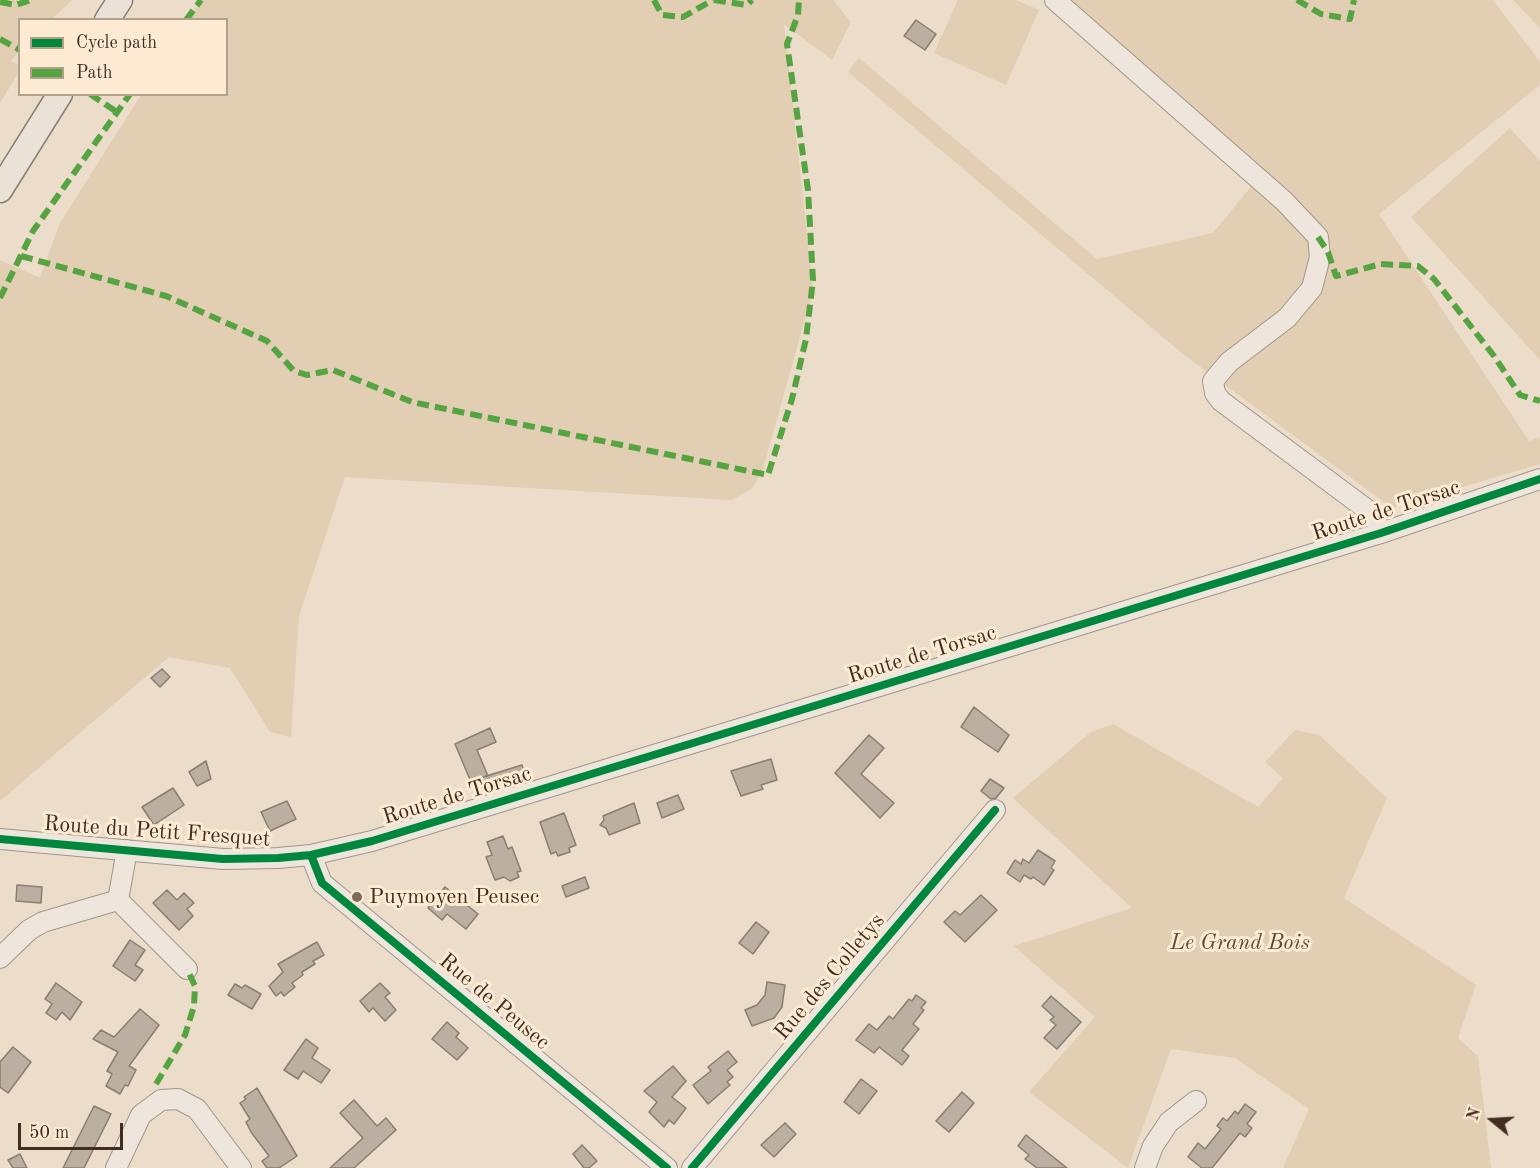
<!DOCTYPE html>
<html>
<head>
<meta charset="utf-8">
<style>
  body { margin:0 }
  #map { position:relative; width:1540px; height:1168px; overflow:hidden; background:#ebddc9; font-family:"Old Standard TT",serif }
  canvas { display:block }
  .legend { position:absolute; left:18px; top:18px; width:210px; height:78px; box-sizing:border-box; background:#fcebd2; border:2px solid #b29f8c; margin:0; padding:8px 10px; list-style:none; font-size:18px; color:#432c22 }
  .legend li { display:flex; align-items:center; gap:12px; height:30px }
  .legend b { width:30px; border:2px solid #b29f8c }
  .north { position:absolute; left:1462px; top:1090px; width:60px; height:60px; -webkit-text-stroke:4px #fcebd2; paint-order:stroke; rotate:288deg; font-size:16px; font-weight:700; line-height:24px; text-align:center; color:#432c22 }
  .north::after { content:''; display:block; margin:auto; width:21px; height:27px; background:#432c22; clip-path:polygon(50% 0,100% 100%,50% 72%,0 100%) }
  .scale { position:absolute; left:18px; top:1123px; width:105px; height:27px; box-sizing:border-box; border:3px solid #432c22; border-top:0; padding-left:8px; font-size:18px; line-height:21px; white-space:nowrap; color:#432c22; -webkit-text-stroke:4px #fcebd2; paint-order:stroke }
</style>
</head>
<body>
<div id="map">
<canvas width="1540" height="1168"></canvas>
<ul class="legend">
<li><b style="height:8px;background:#00873e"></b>Cycle path</li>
<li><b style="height:8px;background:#55a441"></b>Path</li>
</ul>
<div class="north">N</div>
<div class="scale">50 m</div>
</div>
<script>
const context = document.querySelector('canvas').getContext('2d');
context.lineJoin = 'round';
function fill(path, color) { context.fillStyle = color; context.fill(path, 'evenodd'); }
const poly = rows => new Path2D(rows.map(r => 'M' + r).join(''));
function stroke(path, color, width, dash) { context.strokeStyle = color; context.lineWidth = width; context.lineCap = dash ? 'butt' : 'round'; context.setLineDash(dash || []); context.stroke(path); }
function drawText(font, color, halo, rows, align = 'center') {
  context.font = font + ' "Old Standard TT",serif'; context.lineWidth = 6; context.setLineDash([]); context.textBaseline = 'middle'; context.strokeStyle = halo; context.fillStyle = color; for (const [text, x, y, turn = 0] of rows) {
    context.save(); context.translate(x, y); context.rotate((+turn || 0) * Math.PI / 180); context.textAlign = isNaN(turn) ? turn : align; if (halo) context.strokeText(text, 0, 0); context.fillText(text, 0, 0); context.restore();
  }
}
const green = poly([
  [0,0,72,0,52,19,20,20,19,52,11,61,19,65,19,72,0,103],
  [201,0,833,0,851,22,832,60,784,24,813,290,763,469,752,489,731,500,345,477,299,616,291,737,270,732,230,668,169,657,0,801,0,260,40,278,60,223,141,95,226,94,226,20,189,19],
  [958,0,1016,0,1039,10,1006,85,934,53],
  [1057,0,1493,0,1540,62,1540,85,1379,214,1529,441,1540,437,1540,464,1392,508,1183,354,848,72,859,58,1097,259,1213,233,1264,171],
  [1513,0,1540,0,1540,28],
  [1510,128,1540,161,1540,360,1411,217],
  [1113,724,1258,807,1283,778,1265,762,1295,730,1319,735,1387,798,1344,898,1476,985,1458,1038,1478,1056,1491,1168,1283,1168,1309,1109,1235,1058,1171,1049,1128,1168,1029,1092,1095,1017,1014,946,1132,908,1013,798,1091,732]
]);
const building = poly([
  [916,20,936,34,925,50,904,36,916,20],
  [162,669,170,677,160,687,151,678,162,669],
  [974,707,1009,735,998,752,961,727,974,707],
  [490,728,496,742,477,750,488,776,483,777,522,765,527,781,485,794,479,779,471,782,455,744,490,728],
  [869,735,884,748,861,774,894,803,880,818,835,773,869,735],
  [771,759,777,780,761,785,763,789,741,796,731,771,771,759],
  [206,761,211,779,197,786,189,772,206,761],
  [990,779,1004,788,996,798,991,799,981,791,990,779],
  [173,788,184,805,154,825,142,807,173,788],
  [678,795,684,809,662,818,657,803,678,795],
  [287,801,296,819,270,831,261,812,287,801],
  [634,803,640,823,609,835,606,828,600,825,604,820,603,816,634,803],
  [564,813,576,845,569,848,570,852,558,856,556,852,551,854,540,822,564,813],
  [503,836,508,849,512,847,521,871,517,872,519,877,510,881,504,877,495,880,486,857,492,855,487,842,503,836],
  [1038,850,1055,861,1051,868,1054,870,1044,885,1033,877,1031,879,1024,875,1020,882,1007,873,1015,860,1021,864,1023,859,1029,863,1038,850],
  [585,877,589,888,566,897,562,886,585,877],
  [17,885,42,887,41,903,16,901,17,885],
  [445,887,478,914,466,929,447,914,442,920,428,908,445,887],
  [167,890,177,900,184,893,194,903,187,909,193,916,179,930,153,903,167,890],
  [981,895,997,910,965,942,944,922,955,911,960,915,981,895],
  [756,922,769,932,753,954,739,943,756,922],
  [130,940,145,950,135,965,143,970,135,981,113,966,130,940],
  [317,942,324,955,313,961,315,964,302,972,303,975,292,983,295,987,284,996,281,992,276,996,269,986,283,972,278,964,317,942],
  [767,982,785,985,782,1007,774,1018,752,1026,745,1010,757,1005,765,995,767,982],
  [56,983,82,1002,70,1020,62,1012,56,1020,46,1013,52,1004,45,999,56,983],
  [380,983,390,993,385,997,396,1010,385,1021,373,1008,369,1012,360,1001,380,983],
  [235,984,242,988,245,985,261,994,252,1009,228,995,235,984],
  [916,995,926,1002,921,1008,924,1010,913,1024,919,1029,902,1050,909,1056,902,1065,879,1047,874,1053,856,1040,869,1024,877,1030,889,1016,893,1019,909,999,912,1001,916,995],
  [1051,996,1081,1022,1057,1049,1044,1038,1056,1025,1050,1020,1054,1017,1042,1006,1051,996],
  [140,1009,159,1025,129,1066,136,1070,128,1086,125,1085,120,1094,106,1086,112,1074,107,1071,118,1052,93,1039,101,1030,114,1037,140,1009],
  [447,1022,459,1033,456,1037,468,1048,457,1060,432,1039,447,1022],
  [306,1039,318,1048,312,1058,330,1070,321,1083,303,1071,298,1079,284,1070,306,1039],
  [13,1047,31,1062,8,1093,0,1087,0,1062,13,1047],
  [728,1051,737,1062,727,1070,733,1077,727,1082,730,1085,708,1104,693,1085,711,1071,708,1067,728,1051],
  [673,1066,686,1081,672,1097,686,1108,674,1124,669,1120,664,1127,649,1112,657,1102,644,1091,673,1066],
  [861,1079,877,1091,859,1114,844,1102,861,1079],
  [257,1088,297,1156,279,1168,267,1168,262,1161,269,1156,251,1132,246,1122,250,1119,240,1103,246,1099,244,1097,257,1088],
  [962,1092,974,1103,949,1132,936,1121,962,1092],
  [354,1100,377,1126,386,1118,396,1130,354,1168,330,1168,363,1138,340,1113,354,1100],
  [1245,1104,1256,1112,1247,1124,1252,1128,1245,1137,1240,1133,1212,1168,1202,1168,1188,1157,1198,1143,1205,1149,1221,1129,1217,1126,1223,1118,1227,1121,1235,1111,1238,1114,1245,1104],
  [94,1106,111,1114,84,1168,63,1168,94,1106],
  [785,1123,796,1134,774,1157,761,1145,785,1123],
  [1026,1135,1037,1144,1067,1168,1037,1168,1025,1159,1029,1155,1018,1146,1026,1135],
  [582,1145,597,1161,589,1168,584,1168,573,1154,582,1145],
  [20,1154,27,1168,13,1168,8,1160,20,1154]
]);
const minor = poly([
  [1055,0,1284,201,1318,237,1320,257,1312,288,1287,318,1229,362,1213,381,1215,393,1221,401,1373,514,1381,533],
  [0,839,223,859,278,858,311,855,372,841,1381,533,1540,479],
  [127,850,118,900,187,969],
  [311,855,322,883,667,1168],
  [0,958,29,930,43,922,118,900],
  [116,1168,141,1115,161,1100,178,1099,197,1109,241,1168],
  [692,1168,995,810],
  [1145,1168,1153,1146,1169,1122,1196,1101]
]);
const major = poly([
  [107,20,120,0],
  [0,190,60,94]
]);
const quiet = poly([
  [654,0,662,15,683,17,713,0],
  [714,0,747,5,752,0],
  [1297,0,1321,14,1350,19,1354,0],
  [0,2,16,5,31,0],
  [186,20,201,0],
  [0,39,20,50],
  [90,94,117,112],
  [1318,237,1328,252,1336,276,1381,264,1418,266,1434,279,1494,356,1520,395,1540,401],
  [21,256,166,296,267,341,294,371,307,375,333,370,412,402,768,475,792,399,806,339,813,280,808,190,787,44,798,15,799,0],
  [0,298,33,231,130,94],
  [156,1084,185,1035,194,1006,195,986,187,969]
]);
const cycleway = poly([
  [0,839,223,859,278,858,311,855,372,841,1381,533,1540,479],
  [311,855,322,883,667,1168],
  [692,1168,995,810]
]);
const markers = [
  [357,897,6,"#7e6a5c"]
];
const streetNames = [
  ["Route de Torsac",1386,511,-18],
  ["Route de Torsac",922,655,-17],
  ["Route de Torsac",457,796,-17],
  ["Route du Petit Fresquet",157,832,4],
  ["Rue des Colletys",830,977,-50],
  ["Rue de Peusec",494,1002,40]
];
const poiNames = [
  ["Puymoyen Peusec",369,897]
];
const parkNames = [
  ["Le Grand Bois",1240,943]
];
fill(green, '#e2ceb2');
fill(building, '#baafa1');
stroke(building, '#897e73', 1.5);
stroke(minor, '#a19689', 22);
stroke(major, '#897e73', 27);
stroke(minor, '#eee6dd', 20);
stroke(major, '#eae2d7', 24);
stroke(quiet, '#55a441', 6, [12, 6]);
stroke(cycleway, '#00873e', 8);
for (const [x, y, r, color] of markers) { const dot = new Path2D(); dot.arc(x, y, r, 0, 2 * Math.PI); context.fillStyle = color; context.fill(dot); stroke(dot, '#fcebd2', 2); }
drawText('22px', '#432c22', '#fcebd2', streetNames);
drawText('22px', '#432c22', '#fcebd2', poiNames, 'left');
drawText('italic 22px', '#614a3b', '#fcebd2', parkNames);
</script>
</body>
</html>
